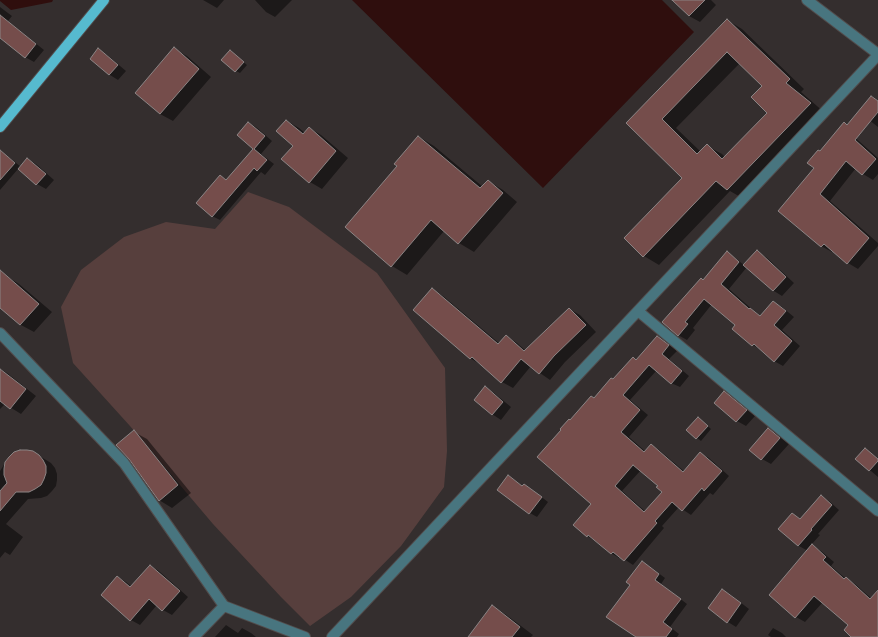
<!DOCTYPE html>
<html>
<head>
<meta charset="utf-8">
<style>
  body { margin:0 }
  canvas { display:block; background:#342e2e }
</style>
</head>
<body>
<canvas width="878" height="637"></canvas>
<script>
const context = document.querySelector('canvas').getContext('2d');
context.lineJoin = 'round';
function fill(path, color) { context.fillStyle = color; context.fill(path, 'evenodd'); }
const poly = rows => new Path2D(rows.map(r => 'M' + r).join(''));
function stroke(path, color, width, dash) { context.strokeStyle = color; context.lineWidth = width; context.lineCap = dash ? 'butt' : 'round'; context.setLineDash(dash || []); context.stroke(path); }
const green = poly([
  [248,192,289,207,377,273,445,368,447,451,444,487,401,546,351,597,310,626,281,597,213,524,130,426,73,363,61,307,81,270,124,237,166,222,215,229]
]);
const water = poly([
  [0,0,53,0,52,2,11,10,0,1],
  [352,0,662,0,694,32,543,188]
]);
const shadow = poly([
  [203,0,224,0,217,8],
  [255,0,292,0,275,17,266,12],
  [673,0,711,0,716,5,700,22,689,16],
  [0,7,12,16,8,21,44,50,34,62,25,57,0,37],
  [727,20,742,29,804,89,801,92,825,113,742,198,730,191,659,265,644,256,625,238,684,178,627,123],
  [740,63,763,86,768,113,725,157,722,154,707,146,701,152,676,128],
  [174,49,187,56,211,77,173,121,160,114],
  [99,50,107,55,126,71,118,80,110,75,91,59],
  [234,54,247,65,240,73,236,71],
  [871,97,878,101,878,127,859,112],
  [287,121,299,128,305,133,309,128,321,135,348,158,322,189,310,182,283,159,294,146],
  [248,123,256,127,272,141,261,154,274,164,265,175,261,172,220,220,212,216,220,176,227,180,254,149,238,135],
  [851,134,878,158,878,174,873,180,863,174,856,168,830,201,878,243,878,246,858,269,848,263,833,250,832,252,821,246,816,168,820,152],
  [419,137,434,146,483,187,488,181,503,190,517,202,474,252,459,243,444,231,407,275,392,266,399,166],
  [4,155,10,158,21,167,27,159,36,164,54,180,46,189,37,184,18,169,0,190,0,159],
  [757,252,766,257,794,283,782,296,774,291,747,267,729,289,753,310,761,316,773,302,782,307,794,317,782,330,800,346,783,366,774,361,761,350,753,345,737,325,712,304,693,328,695,330,687,340,678,335,703,281,727,253,735,258,744,265],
  [6,276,19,284,52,312,34,332,21,325,0,307,0,283],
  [432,289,443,296,500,344,506,336,517,343,526,351,569,309,580,315,596,332,565,362,550,380,540,373,531,366,513,388,502,382,481,365,470,358],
  [658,337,666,342,677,351,669,359,689,376,680,387,671,383,657,370,630,400,648,415,629,437,646,452,651,445,659,450,685,472,701,454,709,458,729,476,713,495,710,493,691,515,679,507,662,526,664,528,633,565,621,557,619,558,611,553,595,541,587,536,593,504,570,421,613,380,633,358,637,360],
  [641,470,659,486,663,492,646,512,622,491],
  [0,369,7,373,36,396,21,414,5,404,0,409],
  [486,388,494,393,511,407,501,420,492,414],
  [724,393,733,398,755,416,746,426,737,421,716,403],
  [702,421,711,429,701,441,687,430],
  [768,429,777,434,789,444,771,464,762,459,751,450],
  [134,432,147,439,191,493,172,508,159,500],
  [865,449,878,458,878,477,857,459],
  [33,452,51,463,55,468,57,474,57,480,56,486,52,491,47,496,41,498,28,499,6,524,23,537,10,555,5,552,0,558,0,471,9,457],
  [509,476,523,486,524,485,531,489,548,502,537,517,530,513],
  [821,496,829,501,839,510,818,534,820,535,811,545,821,551,834,562,831,566,845,578,855,584,872,599,878,592,878,637,853,637,850,625,823,602,805,622,796,617,770,594,808,551,799,546,780,529,793,514,801,519],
  [642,562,649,566,665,578,661,584,687,604,670,627,679,634,677,637,637,637,631,585],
  [150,566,159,571,188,597,172,615,163,610,157,605,140,625,131,620,117,577,126,582,132,587],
  [723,590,731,595,749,609,736,627,728,622],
  [492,606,505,614,533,635,531,637,469,637],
  [226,625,238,633,242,628,251,633,256,637,215,637],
  [773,628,782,633,786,637,771,637,768,635]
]);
const building = poly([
  [672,0,705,0,689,16,672,0],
  [0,15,36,44,25,58,0,38,0,15],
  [727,19,790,79,786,83,811,103,727,190,716,181,643,257,624,238,682,178,626,123,727,19],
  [727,52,762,86,751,97,767,113,722,159,707,144,697,154,662,119,727,52],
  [174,47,199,69,160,114,135,93,174,47],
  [98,48,118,65,109,75,90,59,98,48],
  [230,50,244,62,235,72,221,60,230,50],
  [871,96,878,101,878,112,855,140,876,159,862,175,846,161,820,194,869,238,847,264,824,244,821,247,778,211,814,168,807,163,818,150,820,151,844,122,847,125,871,96],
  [286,120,303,134,309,127,336,151,309,183,281,159,293,146,276,131,286,120],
  [248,122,265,136,254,149,267,160,257,171,254,168,212,217,196,203,220,175,226,180,253,149,237,135,248,122],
  [418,136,480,188,488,180,503,193,458,244,431,220,391,267,345,227,397,166,394,164,418,136],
  [0,150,15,163,0,180,0,150],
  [27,158,46,174,36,185,18,169,27,158],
  [757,250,786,277,773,291,743,265,757,250],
  [727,251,739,262,721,284,749,309,750,308,760,316,773,301,786,311,774,325,792,341,774,362,754,344,752,346,732,329,735,325,704,299,685,322,688,324,678,336,662,322,701,278,703,280,727,251],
  [0,270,39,304,20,325,0,308,0,270],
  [432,288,498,344,506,335,524,351,569,308,586,325,554,356,539,374,521,359,501,383,472,357,470,359,413,310,432,288],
  [657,336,669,345,662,354,682,371,671,384,649,365,623,395,640,410,621,432,644,452,651,444,683,472,700,452,722,471,704,491,702,488,682,511,672,502,655,521,657,523,624,561,613,552,611,554,588,535,587,537,573,525,591,504,537,457,561,430,560,429,569,419,570,420,591,396,594,398,611,378,613,379,633,357,636,360,657,336],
  [633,465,658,486,656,487,662,492,644,512,615,486,633,465],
  [0,369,26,389,10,409,0,401,0,369],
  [485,386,503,402,492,415,474,400,485,386],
  [724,391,747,410,736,422,714,403,724,391],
  [698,417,708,426,696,439,686,430,698,417],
  [768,428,780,438,761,460,749,450,768,428],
  [134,430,178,485,159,501,129,459,116,445,134,430],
  [865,448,878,459,878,461,869,471,855,459,865,448],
  [20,450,27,450,33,451,39,455,43,460,46,466,46,473,44,479,41,485,35,489,29,492,16,492,0,511,0,491,7,483,4,475,4,469,5,462,9,457,14,452,20,450],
  [508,475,522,486,524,484,542,497,529,514,497,490,508,475],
  [821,495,832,505,811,529,812,530,798,546,778,529,792,513,800,519,821,495],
  [812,544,826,557,823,560,844,579,846,577,870,599,878,590,878,637,851,637,844,630,848,625,814,596,795,618,769,595,812,544],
  [642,561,659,574,655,580,681,599,663,622,672,629,666,637,636,637,606,617,630,585,626,582,642,561],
  [150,565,180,591,162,611,149,599,130,621,101,595,117,576,130,587,150,565],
  [722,589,741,603,727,623,708,608,722,589],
  [492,605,520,627,512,637,468,637,492,605]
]);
const minor = poly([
  [807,0,878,54],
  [638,311,878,511],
  [0,333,124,463,224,606,305,637],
  [194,637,224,606],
  [332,637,878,55]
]);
const major = poly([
  [0,127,104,0]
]);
fill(green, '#573f3d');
fill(water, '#2f0e0d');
fill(shadow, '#0007');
fill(building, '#754d4b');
stroke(building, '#8b8484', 1);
stroke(minor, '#524c4c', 12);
stroke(major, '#524c4c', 12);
stroke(minor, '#48757f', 10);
stroke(major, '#56bacf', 10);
</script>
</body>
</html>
